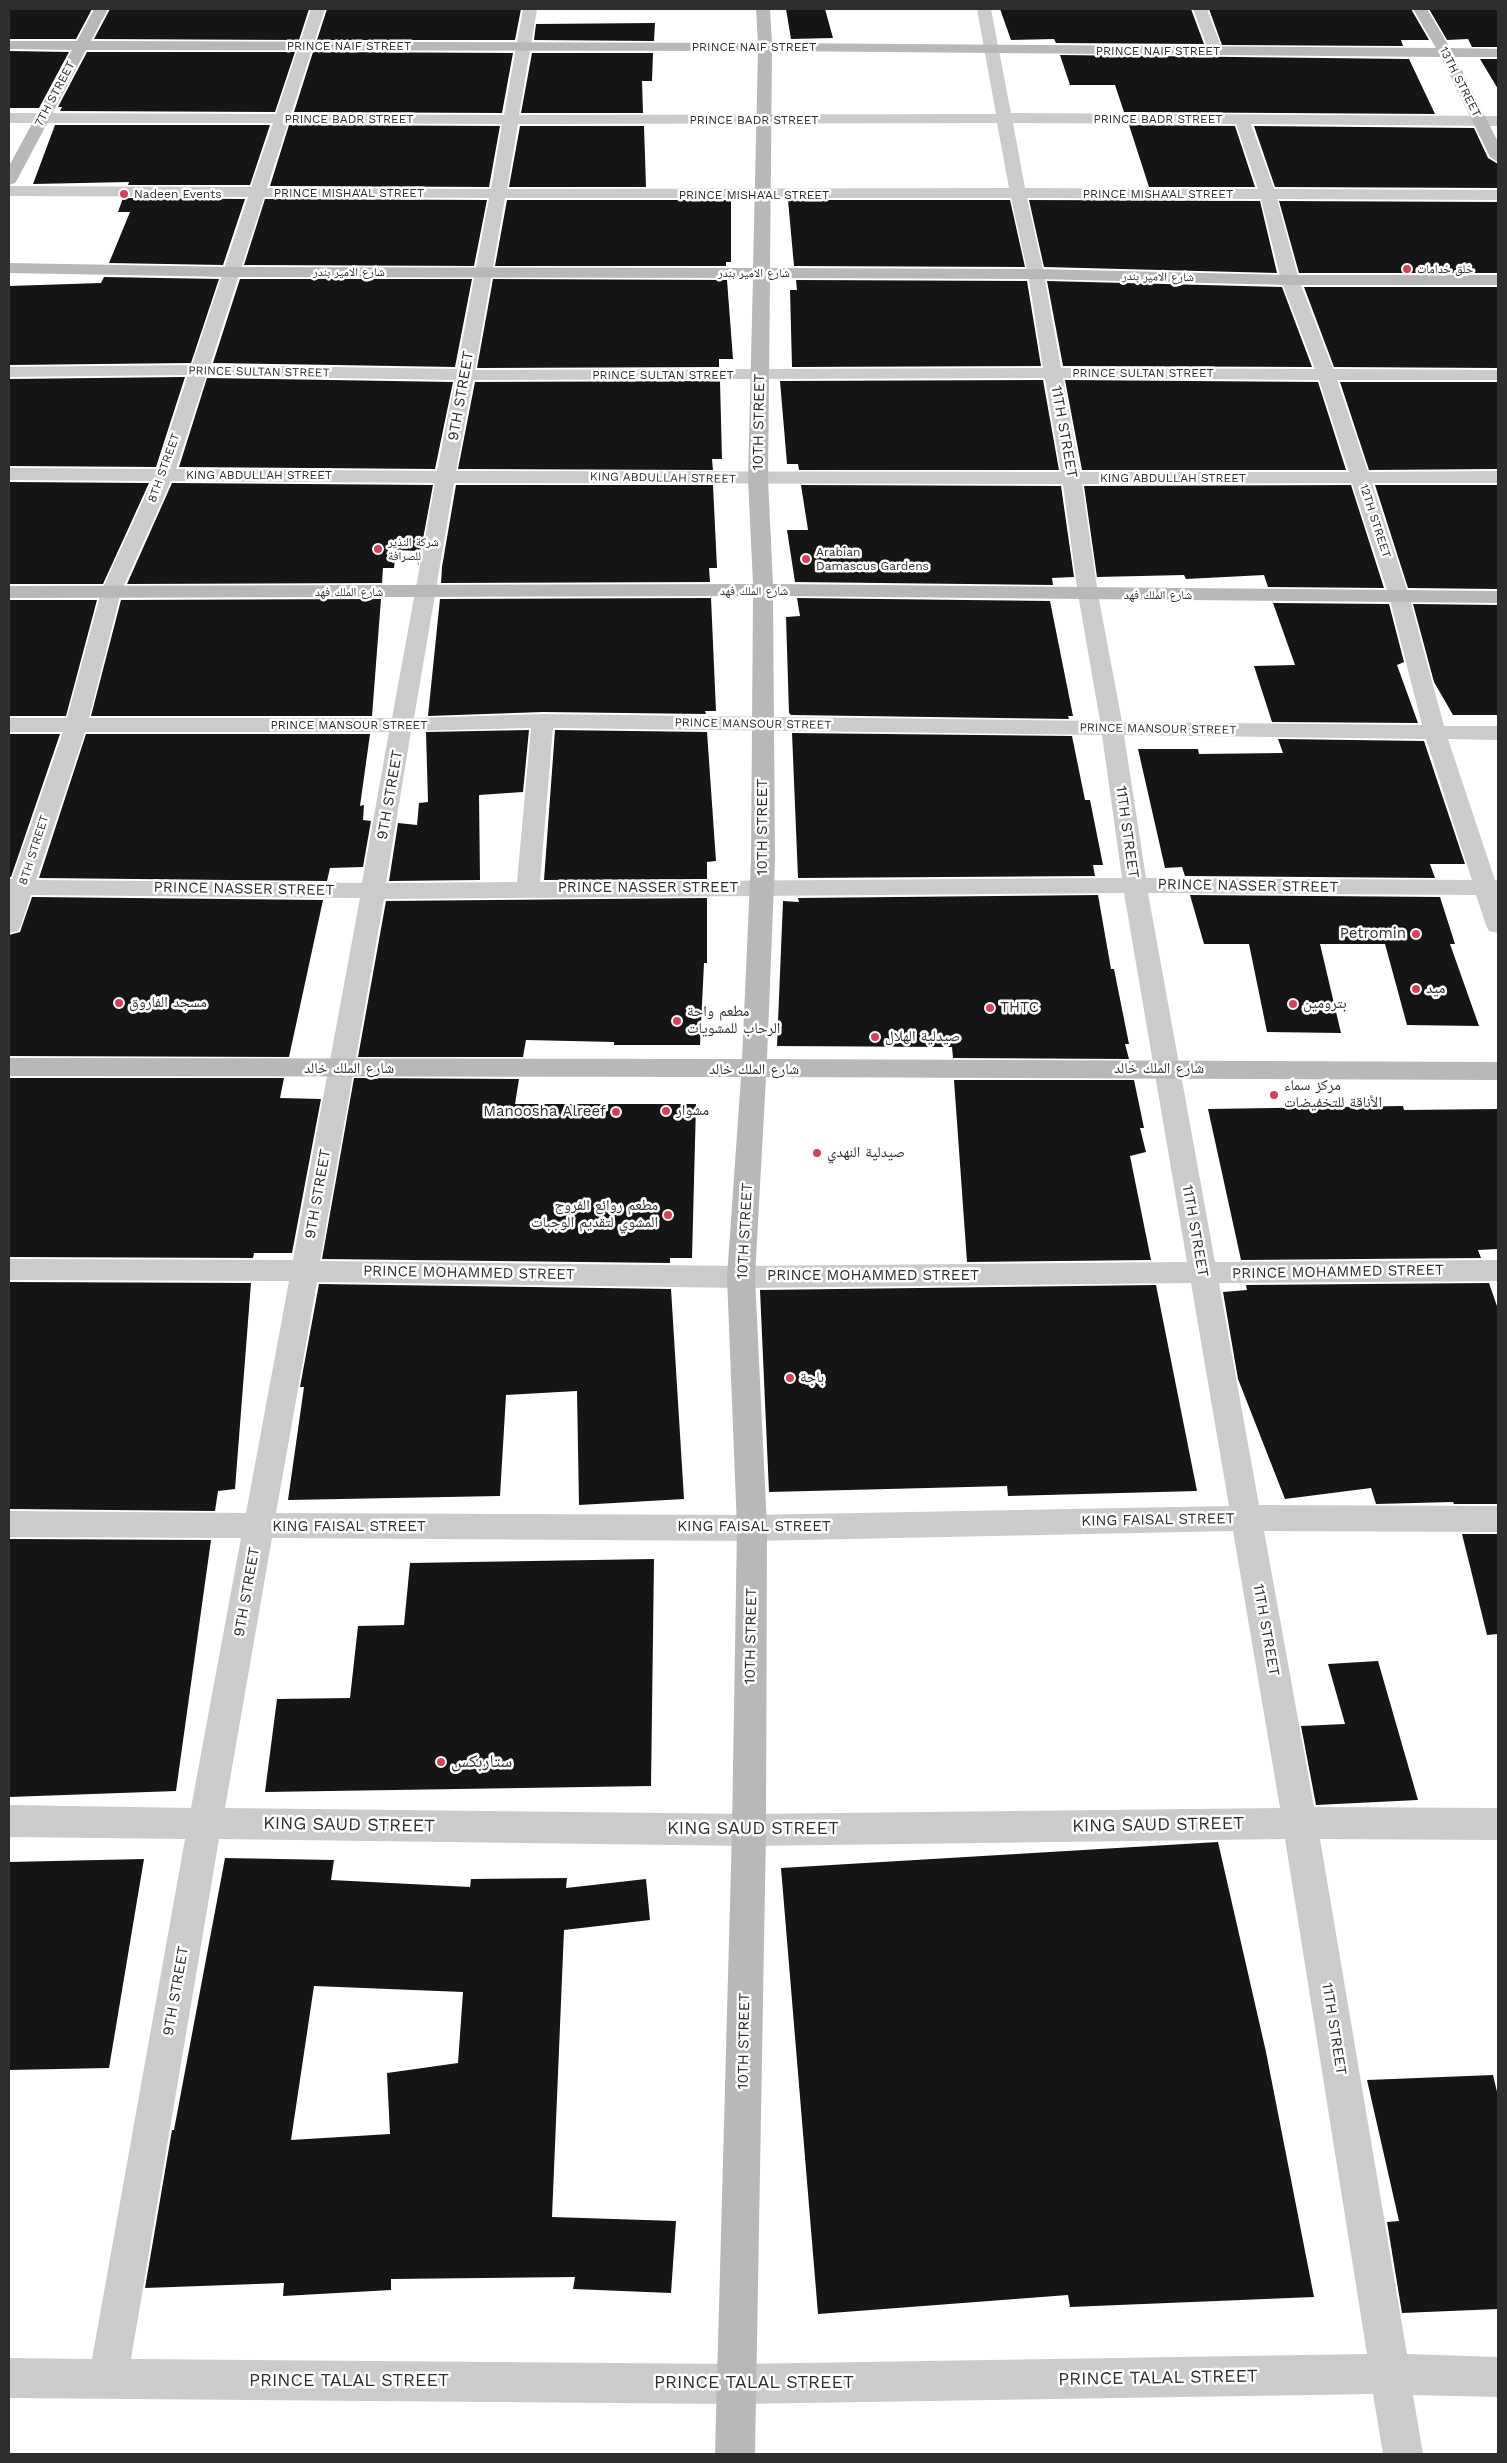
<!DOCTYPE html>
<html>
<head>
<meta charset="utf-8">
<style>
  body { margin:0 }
  #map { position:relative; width:1507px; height:2463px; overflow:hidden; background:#fff; font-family:"Work Sans",sans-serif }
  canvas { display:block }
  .frame { position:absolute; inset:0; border:10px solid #2e2e2e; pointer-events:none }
</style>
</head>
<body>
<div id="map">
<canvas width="1507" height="2463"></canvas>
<div class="frame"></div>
</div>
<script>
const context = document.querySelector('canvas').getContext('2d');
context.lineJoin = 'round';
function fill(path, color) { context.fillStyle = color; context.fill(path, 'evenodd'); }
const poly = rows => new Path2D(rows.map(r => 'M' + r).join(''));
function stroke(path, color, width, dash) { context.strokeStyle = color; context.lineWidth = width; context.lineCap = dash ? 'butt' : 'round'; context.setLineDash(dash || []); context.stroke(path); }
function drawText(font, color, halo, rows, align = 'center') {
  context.font = font + ' "Work Sans","Noto Naskh Arabic",sans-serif'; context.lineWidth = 5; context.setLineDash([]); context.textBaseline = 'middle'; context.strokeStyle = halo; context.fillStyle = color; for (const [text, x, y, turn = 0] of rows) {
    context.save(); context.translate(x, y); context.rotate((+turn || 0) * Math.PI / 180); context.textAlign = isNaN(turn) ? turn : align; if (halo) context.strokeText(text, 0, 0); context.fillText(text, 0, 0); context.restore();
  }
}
const building = poly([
  [9,9,92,9,76,39,9,39],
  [110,9,309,9,299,40,94,39],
  [327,9,521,9,515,40,317,40],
  [786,9,825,9,833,38,791,39],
  [1000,9,1191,9,1204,44,1056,43,1054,39,1011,40],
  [1209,9,1411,9,1429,40,1401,40,1403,46,1222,45],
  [1429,9,1498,9,1498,47,1472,47,1468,39,1447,40],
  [655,23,654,41,534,40,536,24],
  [9,51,69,52,39,108,9,108],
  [87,52,295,52,275,112,60,111,62,107,58,107],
  [313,52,513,53,502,113,294,112],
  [532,53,653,53,652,81,642,81,643,113,521,113],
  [1060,55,1409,59,1435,114,1124,112,1115,85,1070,85],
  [1480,59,1498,59,1498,89],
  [55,125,270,125,250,185,128,185,129,182,33,184],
  [289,125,500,126,489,187,270,186],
  [1129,125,1235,126,1255,187,1149,187],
  [520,126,644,126,646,187,509,187],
  [1254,126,1474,128,1488,158,1498,164,1498,188,1275,187],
  [123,198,245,199,223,265,109,263,130,212,118,212],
  [265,199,487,200,474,266,244,265],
  [507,200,731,200,731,262,726,262,726,266,495,266],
  [788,200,1010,200,1025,267,794,266],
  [1029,200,1260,201,1277,273,1044,267],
  [1279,201,1498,202,1498,273,1299,273],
  [104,277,219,279,191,363,9,365,9,286,101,283],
  [240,279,472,279,455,367,213,363],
  [493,279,727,280,733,359,719,359,719,367,477,368],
  [796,280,1027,281,1041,366,792,367,790,290,797,290],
  [1047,281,1282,287,1312,367,1063,366],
  [1304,287,1498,287,1498,368,1334,367],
  [185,377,156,467,9,466,9,379],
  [207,378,453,382,435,469,179,467],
  [1043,380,1059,470,799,470,798,464,787,464,780,381],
  [1065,380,1318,382,1346,470,1082,470],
  [720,381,722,459,712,459,713,470,458,469,475,382],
  [1340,382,1498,382,1498,469,1369,470],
  [9,482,149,483,103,584,9,584],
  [172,483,433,485,418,566,417,551,396,550,394,568,383,568,382,583,127,584],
  [456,485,713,485,717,568,709,568,710,582,441,583,442,567],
  [801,485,1061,486,1074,577,1052,578,1053,585,795,582,787,530,808,530],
  [1351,485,1384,588,1268,587,1264,575,1186,579,1184,575,1097,577,1084,486],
  [1375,485,1498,485,1498,589,1408,588],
  [711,598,716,711,705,711,706,714,543,712,428,716,440,599],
  [797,598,1050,601,1073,716,1068,716,1069,719,791,715,789,713,786,617,800,616],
  [381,599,372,716,91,716,121,600],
  [9,600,97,600,66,716,9,716],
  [1273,603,1389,604,1404,662,1397,665,1418,723,1272,722,1254,666,1295,665],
  [1413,604,1498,605,1498,715,1453,715,1434,682],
  [529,730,523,792,479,795,480,880,389,881,398,823,417,825,419,803,428,802,426,732],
  [555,730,707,732,716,861,707,862,707,879,544,880],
  [792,733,1072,736,1085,800,1090,800,1103,865,1093,865,1095,876,798,878],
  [9,734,60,734,11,877,9,877],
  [86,734,370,734,360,806,364,805,363,820,371,821,363,867,330,868,327,881,39,878],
  [1278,739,1424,741,1465,864,1430,864,1435,878,1185,876,1182,867,1165,868,1138,749,1198,749,1199,754,1283,753],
  [1098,895,1111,969,1114,969,1129,1044,1125,1044,1129,1059,953,1058,952,1047,777,1046,783,901,799,902,798,898],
  [1190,895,1440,897,1455,944,1450,944,1479,1026,1407,1025,1385,944,1320,944,1341,1033,1267,1032,1249,944,1204,944],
  [32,897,323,900,289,1057,9,1056,9,935,20,932],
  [707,898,707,963,704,963,700,1045,614,1045,614,1042,526,1040,523,1057,358,1057,386,901],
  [9,1078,284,1078,280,1098,321,1099,292,1253,254,1253,253,1258,9,1257],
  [354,1078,519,1079,515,1104,696,1104,692,1258,670,1258,670,1263,322,1259],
  [954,1080,1134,1080,1144,1128,1140,1128,1146,1152,1130,1156,1151,1260,967,1262],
  [1403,1106,1404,1110,1498,1109,1498,1249,1478,1250,1481,1258,1241,1260,1208,1109],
  [9,1282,251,1283,235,1489,218,1491,215,1511,9,1509],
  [1489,1283,1498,1309,1498,1504,1454,1504,1453,1502,1376,1504,1371,1488,1285,1499,1238,1379,1223,1292,1247,1290,1246,1285],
  [319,1284,671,1289,684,1499,579,1505,577,1391,506,1395,500,1496,288,1500,304,1387,300,1387],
  [1156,1285,1197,1491,1008,1496,1007,1486,769,1492,760,1290],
  [1462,1534,1498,1534,1498,1634,1487,1635],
  [9,1539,211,1540,176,1791,9,1797],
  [654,1559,651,1786,265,1792,277,1699,350,1698,358,1626,404,1625,410,1563],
  [1378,1661,1418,1800,1316,1805,1301,1726,1345,1724,1328,1664],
  [1218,1842,1266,2052,1314,2297,1070,2307,1068,2295,818,2314,781,1868],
  [225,1858,334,1860,331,1880,470,1887,471,1879,567,1878,566,1888,646,1879,650,1920,564,1930,552,2217,676,2221,671,2293,573,2289,575,2277,391,2279,391,2290,283,2296,284,2283,145,2288,172,2130,174,2130],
  [314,1986,463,1992,458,2063,387,2073,390,2134,291,2140],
  [144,1859,109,2068,9,2070,9,1862],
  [1493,2075,1498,2096,1498,2309,1402,2313,1387,2222,1399,2221,1367,2080]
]);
const street = poly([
  [311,9,325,9,291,114,504,115,523,9,537,9,519,115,996,114,977,9,991,9,1011,113,1498,116,1498,126,1251,124,1274,189,1498,190,1498,200,1277,199,1299,280,1333,369,1498,370,1498,380,1337,380,1368,472,1498,471,1498,483,1372,483,1409,596,1444,726,1498,726,1498,740,1448,739,1495,880,1498,880,1498,933,1489,931,1486,925,1476,895,1148,893,1215,1262,1498,1260,1498,1281,1219,1283,1259,1505,1498,1506,1498,1532,1264,1531,1314,1807,1498,1808,1498,1840,1320,1839,1407,2354,1498,2357,1498,2397,1413,2395,1423,2454,1383,2454,1373,2394,737,2404,9,2398,9,2358,92,2359,185,1839,9,1837,9,1805,191,1808,241,1538,9,1537,9,1511,246,1513,289,1281,9,1280,9,1259,293,1260,360,898,31,895,21,925,18,931,9,933,9,879,12,879,63,732,9,732,9,718,67,718,101,592,152,481,9,480,9,468,157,469,188,375,9,377,9,367,192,365,248,197,9,196,9,186,251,187,273,123,9,123,9,113,276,114,311,9],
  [288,123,502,124,491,189,267,188,288,123],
  [997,123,1009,188,507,189,518,124,997,123],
  [1013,123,1236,124,1258,189,1025,188,1013,123],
  [264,197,489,198,457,369,210,365,264,197],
  [505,198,1011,198,1028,274,1043,368,475,370,505,198],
  [1027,198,1261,199,1281,280,1315,369,1061,368,1044,274,1027,198],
  [206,376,455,380,437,471,176,469,206,376],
  [1045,378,1061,472,456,471,473,380,1045,378],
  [1063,378,1319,380,1349,472,1080,472,1063,378],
  [171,481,435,483,392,718,89,718,121,592,171,481],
  [454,483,1063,484,1078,594,1100,721,543,714,414,718,454,483],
  [1352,483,1389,596,1422,725,1122,722,1098,594,1082,484,1352,483],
  [531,728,517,882,386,883,411,731,531,728],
  [553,728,1102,735,1122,878,540,882,553,728],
  [85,732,389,732,362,883,36,880,85,732],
  [1124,735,1426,739,1472,880,1146,878,1124,735],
  [1124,893,1187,1262,741,1266,320,1261,384,899,1124,893],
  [317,1282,741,1288,1191,1283,1229,1506,752,1515,276,1513,317,1282],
  [1233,1531,1280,1808,749,1814,225,1808,272,1538,752,1541,1233,1531],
  [219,1839,749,1846,1285,1839,1367,2354,737,2364,131,2359,219,1839],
  [1193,9,1207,9,1223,52,1221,55,1211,55,1209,52,1193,9]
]);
const secondary = poly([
  [94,9,108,9,91,41,758,43,756,9,770,9,772,43,1436,48,1413,9,1427,9,1450,48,1498,49,1498,57,1455,57,1498,142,1498,162,1490,157,1441,57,772,51,770,268,1036,269,1290,275,1498,275,1498,285,1290,285,1036,279,770,278,768,479,773,584,1498,591,1498,603,773,596,775,859,767,1059,1498,1062,1498,1080,766,1077,755,1277,767,1528,766,1830,755,2454,715,2454,732,1830,737,1528,727,1277,741,1077,9,1076,9,1058,742,1059,751,859,753,596,9,598,9,586,753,584,748,479,753,278,230,277,9,273,9,263,230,267,753,268,758,51,86,50,17,180,15,183,9,185,9,166,72,50,9,49,9,41,77,41,94,9]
]);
const markers = [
  [124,194,5,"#d4425a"],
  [1407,269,5,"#d4425a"],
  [378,549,5,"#d4425a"],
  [806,559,5,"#d4425a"],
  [1416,934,5,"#d4425a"],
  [1416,989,5,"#d4425a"],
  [119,1003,5,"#d4425a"],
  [1293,1004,5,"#d4425a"],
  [990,1008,5,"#d4425a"],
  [677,1021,5,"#d4425a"],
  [875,1037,5,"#d4425a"],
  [1274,1095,5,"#d4425a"],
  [666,1111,5,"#d4425a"],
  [616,1112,5,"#d4425a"],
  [817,1153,5,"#d4425a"],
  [668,1215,5,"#d4425a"],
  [790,1378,5,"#d4425a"],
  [441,1762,5,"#d4425a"]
];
const farStreetnames = [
  ["PRINCE NAIF STREET",349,46],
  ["PRINCE NAIF STREET",754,47],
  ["PRINCE NAIF STREET",1158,51],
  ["13TH STREET",1460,82,63],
  ["7TH STREET",55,94,-62],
  ["PRINCE BADR STREET",349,119],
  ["PRINCE BADR STREET",1158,119],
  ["PRINCE BADR STREET",754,120],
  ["PRINCE MISHA'AL STREET",349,193],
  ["PRINCE MISHA'AL STREET",1158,194],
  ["PRINCE MISHA'AL STREET",754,195],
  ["شارع الامير بندر",349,272],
  ["شارع الامير بندر",754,273],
  ["شارع الامير بندر",1158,277,1],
  ["PRINCE SULTAN STREET",259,372,1],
  ["PRINCE SULTAN STREET",1143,373],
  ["PRINCE SULTAN STREET",663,375],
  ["8TH STREET",164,468,-70],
  ["KING ABDULLAH STREET",259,475],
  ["KING ABDULLAH STREET",663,478,1],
  ["KING ABDULLAH STREET",1173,478],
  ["12TH STREET",1375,521,72],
  ["شارع الملك فهد",754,591],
  ["شارع الملك فهد",349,592],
  ["شارع الملك فهد",1158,595],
  ["PRINCE MANSOUR STREET",753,724,1],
  ["PRINCE MANSOUR STREET",349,725],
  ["PRINCE MANSOUR STREET",1158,729,1],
  ["8TH STREET",34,850,-72]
];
const farPoinames = [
  ["Nadeen Events",134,194],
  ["خلق خدامات",1417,269],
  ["شركة النذير",388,542],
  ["للصرافة",388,556],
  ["Arabian",816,552],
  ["Damascus Gardens",816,566]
];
const streetNames = [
  ["9TH STREET",461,396,-80],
  ["10TH STREET",759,422,-89],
  ["11TH STREET",1064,432,80],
  ["9TH STREET",390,795,-80],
  ["10TH STREET",763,827,-90],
  ["11TH STREET",1127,832,82],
  ["PRINCE NASSER STREET",1248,886,1],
  ["PRINCE NASSER STREET",648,888],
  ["PRINCE NASSER STREET",244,889,1],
  ["شارع الملك خالد",349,1069],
  ["شارع الملك خالد",1159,1069],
  ["شارع الملك خالد",754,1070],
  ["9TH STREET",318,1194,-80],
  ["10TH STREET",745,1231,-87],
  ["11TH STREET",1195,1231,80],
  ["PRINCE MOHAMMED STREET",1338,1272,-1],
  ["PRINCE MOHAMMED STREET",469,1273,1],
  ["PRINCE MOHAMMED STREET",873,1276],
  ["KING FAISAL STREET",1158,1520,-1],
  ["KING FAISAL STREET",349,1527],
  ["KING FAISAL STREET",754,1527],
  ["9TH STREET",247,1592,-80],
  ["11TH STREET",1266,1630,80],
  ["10TH STREET",751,1636,-89],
  ["9TH STREET",176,1991,-80],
  ["11TH STREET",1334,2029,81],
  ["10TH STREET",744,2041,-89]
];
const poiNames = [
  ["Petromin",1406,934,"right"],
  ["ميد",1426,989],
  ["مسجد الفاروق",129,1003],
  ["بترومين",1303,1004],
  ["THTC",1000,1008],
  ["مطعم واحة",687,1012],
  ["الرحاب للمشويات",687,1029],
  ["صيدلية الهلال",885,1037],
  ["مركز سماء",1284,1086],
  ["الأناقة للتخفيضات",1284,1103],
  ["مشوار",676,1111],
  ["Manoosha Alreef",606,1112,"right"],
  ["صيدلية النهدي",827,1153],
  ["مطعم روائع الفروج",658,1206,"right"],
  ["المشوي لتقديم الوجبات",658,1223,"right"],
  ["باجة",800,1378]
];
const nearPoinames = [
  ["ستاربكس",451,1762]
];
const nearStreetnames = [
  ["KING SAUD STREET",349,1825,1],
  ["KING SAUD STREET",1158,1825,-1],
  ["KING SAUD STREET",753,1829],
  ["PRINCE TALAL STREET",1158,2378,-1],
  ["PRINCE TALAL STREET",349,2381],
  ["PRINCE TALAL STREET",754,2383]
];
fill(building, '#151515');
fill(street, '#cbcbcb');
fill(secondary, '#b8b8b8');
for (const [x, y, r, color] of markers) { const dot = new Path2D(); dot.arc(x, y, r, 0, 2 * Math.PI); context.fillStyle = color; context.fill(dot); stroke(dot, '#fff', 2); }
drawText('12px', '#2e2e2e', '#fff', farStreetnames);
drawText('12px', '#2e2e2e', '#fff', farPoinames, 'left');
drawText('15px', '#2e2e2e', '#fff', streetNames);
drawText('15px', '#2e2e2e', '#fff', poiNames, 'left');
drawText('18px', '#2e2e2e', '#fff', nearPoinames, 'left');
drawText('18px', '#2e2e2e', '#fff', nearStreetnames);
</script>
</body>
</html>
